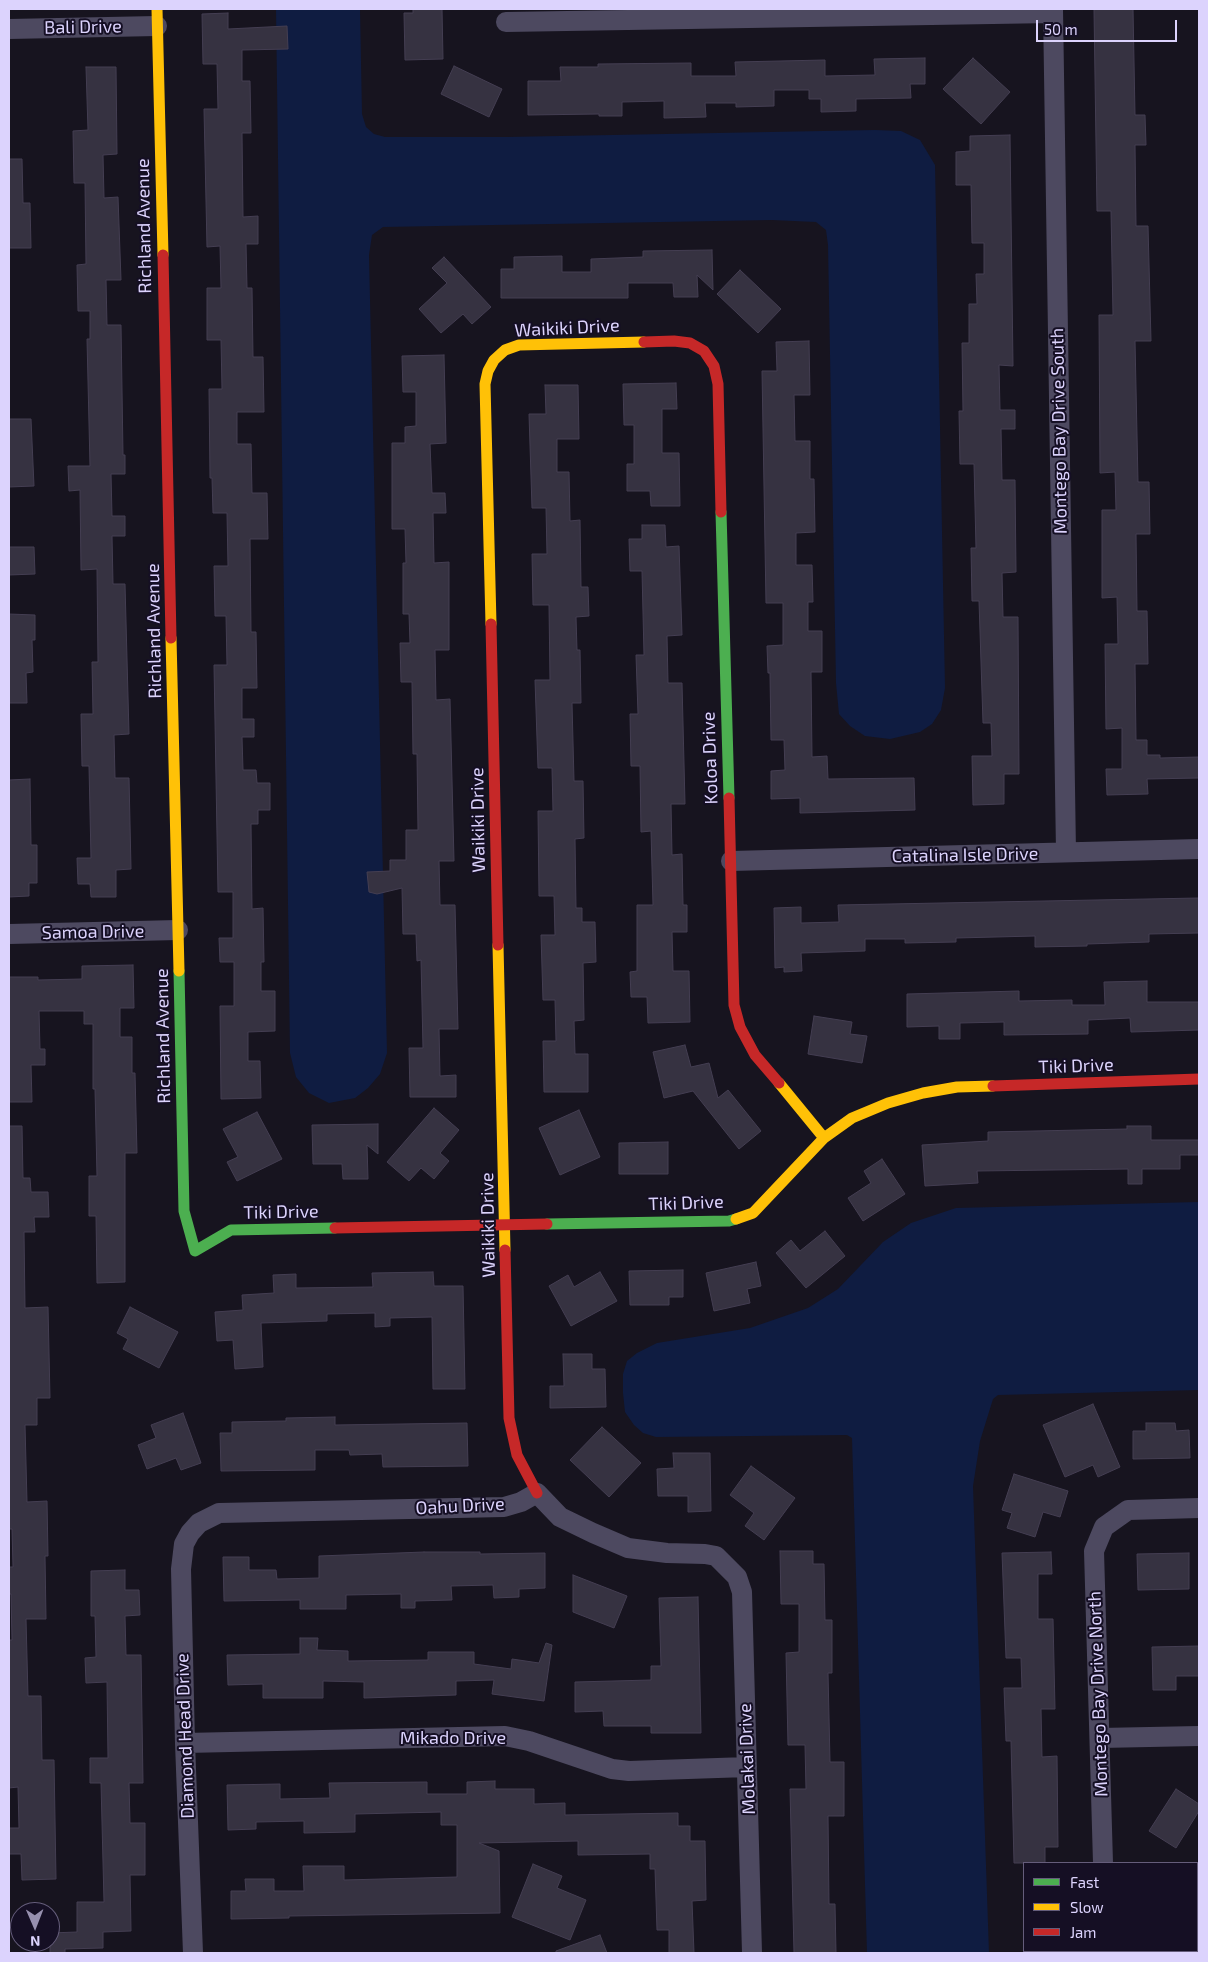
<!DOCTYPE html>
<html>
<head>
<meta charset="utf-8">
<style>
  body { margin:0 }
  #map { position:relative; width:1208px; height:1962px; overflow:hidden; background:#17141f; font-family:"Exo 2",sans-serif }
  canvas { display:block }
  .frame { position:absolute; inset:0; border:10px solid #dcd3fd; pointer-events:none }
  .legend { position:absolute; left:1023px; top:1862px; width:175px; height:90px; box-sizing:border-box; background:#150f24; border:1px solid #655d7b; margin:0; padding:6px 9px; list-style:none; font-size:15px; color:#dcd3fd }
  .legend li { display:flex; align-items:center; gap:10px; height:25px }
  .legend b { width:25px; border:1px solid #655d7b }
  .north { position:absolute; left:10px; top:1902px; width:50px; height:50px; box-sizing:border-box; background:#150f24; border:1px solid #655d7b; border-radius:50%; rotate:179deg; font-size:14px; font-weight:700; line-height:20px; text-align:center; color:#dcd3fd }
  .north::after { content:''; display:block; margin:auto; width:18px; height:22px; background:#9790af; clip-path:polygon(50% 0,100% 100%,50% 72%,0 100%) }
  .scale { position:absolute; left:1036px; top:20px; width:141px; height:22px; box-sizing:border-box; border:2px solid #dcd3fd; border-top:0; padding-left:6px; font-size:15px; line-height:18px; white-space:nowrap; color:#dcd3fd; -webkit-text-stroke:4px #150f24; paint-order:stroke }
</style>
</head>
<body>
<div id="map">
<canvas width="1208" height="1962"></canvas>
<div class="frame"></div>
<ul class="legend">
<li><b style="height:6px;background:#4caf50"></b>Fast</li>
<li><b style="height:6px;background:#ffc107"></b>Slow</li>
<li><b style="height:6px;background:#c62828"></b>Jam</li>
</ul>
<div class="north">N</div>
<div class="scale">50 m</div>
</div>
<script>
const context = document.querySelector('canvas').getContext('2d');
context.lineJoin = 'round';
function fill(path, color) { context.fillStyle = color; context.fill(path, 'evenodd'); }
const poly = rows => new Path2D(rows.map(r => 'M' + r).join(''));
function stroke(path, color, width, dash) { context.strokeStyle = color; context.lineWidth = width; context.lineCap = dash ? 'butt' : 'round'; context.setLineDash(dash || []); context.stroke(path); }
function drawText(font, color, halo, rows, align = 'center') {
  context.font = font + ' "Exo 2",sans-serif'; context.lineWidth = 4; context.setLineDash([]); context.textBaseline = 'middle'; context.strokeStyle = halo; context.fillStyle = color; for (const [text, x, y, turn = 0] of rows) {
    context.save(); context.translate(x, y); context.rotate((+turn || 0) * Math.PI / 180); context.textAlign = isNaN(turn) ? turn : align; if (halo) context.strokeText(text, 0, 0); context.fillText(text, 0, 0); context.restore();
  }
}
const water = poly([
  [276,9,360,9,362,114,366,127,374,134,385,137,507,137,875,130,901,131,920,140,935,165,945,688,941,710,932,724,920,732,890,739,865,736,850,726,839,714,836,683,828,245,826,230,816,222,772,220,383,227,372,235,369,255,387,1053,380,1074,368,1088,355,1098,329,1103,309,1093,296,1077,290,1053],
  [1199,1202,1199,1390,998,1395,993,1399,980,1441,973,1486,989,1953,867,1953,852,1438,847,1435,656,1437,643,1433,634,1425,625,1412,623,1393,623,1374,627,1361,637,1353,657,1343,750,1328,808,1308,838,1289,883,1242,911,1223,956,1208]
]);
const building = poly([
  [413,9,442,9,443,59,405,60,404,13,413,13,413,9],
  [1094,9,1133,9,1135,115,1145,115,1146,145,1135,145,1136,226,1148,226,1151,341,1135,341,1138,482,1149,482,1150,534,1136,534,1137,611,1147,611,1148,664,1135,664,1136,740,1147,740,1147,755,1160,755,1160,758,1199,757,1199,778,1147,779,1148,794,1107,795,1106,769,1122,769,1122,728,1106,729,1105,644,1118,644,1117,597,1102,598,1102,510,1116,510,1115,472,1100,473,1099,315,1113,315,1111,211,1097,211,1094,9],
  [228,13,228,29,287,26,288,49,242,50,242,81,250,81,251,133,242,133,243,217,258,216,258,244,246,244,247,288,252,288,253,357,263,357,264,412,237,412,237,444,251,444,252,493,267,493,268,539,250,539,251,632,256,632,257,688,242,688,242,719,254,719,254,737,242,737,243,770,256,770,257,783,270,783,270,810,258,810,258,824,251,824,252,909,263,908,264,962,261,962,261,991,275,991,275,1031,248,1032,248,1061,260,1061,261,1098,221,1099,220,1006,234,1006,234,962,220,962,219,938,233,938,233,892,218,892,214,665,227,665,226,616,215,616,214,566,228,566,227,513,213,513,212,478,210,478,209,389,222,389,221,340,207,340,207,288,221,288,220,246,207,247,204,109,218,109,217,64,203,64,202,14,228,13],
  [925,58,925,84,910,84,911,98,856,99,856,111,821,112,821,99,809,99,809,90,774,90,774,106,736,107,736,103,705,103,706,117,664,118,664,101,622,102,622,116,599,116,599,114,528,115,528,81,561,81,560,67,598,67,598,64,691,63,691,76,736,76,735,62,825,60,825,76,875,75,874,59,925,58],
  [973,58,1010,92,981,124,943,89,973,58],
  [454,66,502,89,489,117,441,94,454,66],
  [86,67,116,67,117,154,103,155,104,198,118,197,121,280,106,280,107,325,121,325,123,455,125,455,125,474,111,474,112,516,125,516,125,536,112,536,113,584,125,584,129,734,114,735,115,778,129,778,131,869,116,870,116,897,91,897,90,884,78,884,77,858,91,858,89,766,82,766,81,714,93,714,92,662,98,662,97,569,81,570,80,490,69,491,68,466,90,466,87,339,90,339,90,311,78,311,77,265,86,264,85,183,74,183,73,131,88,130,86,67],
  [1010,135,1013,366,999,365,1000,410,1015,410,1015,429,1001,429,1002,480,1015,480,1016,572,1002,573,1003,617,1018,617,1019,774,1004,774,1004,804,973,805,972,756,992,756,991,723,983,723,979,601,972,601,971,548,976,548,974,464,960,464,959,411,963,411,962,343,969,343,969,304,977,304,976,274,984,274,984,243,972,243,971,185,956,185,956,152,970,151,970,136,1010,135],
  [9,159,22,159,23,203,30,203,31,248,9,248,9,159],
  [712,250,713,290,697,275,698,297,674,297,673,283,628,283,628,298,501,298,501,269,514,269,514,257,562,256,562,272,591,272,591,259,643,257,643,251,712,250],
  [444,257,491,307,472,324,463,314,441,333,419,309,447,283,432,268,444,257],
  [740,270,781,309,758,333,717,294,740,270],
  [809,341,810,395,794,395,795,441,810,441,810,479,814,479,815,532,796,533,796,565,812,565,813,602,808,602,808,631,822,631,822,672,811,672,812,757,827,756,828,779,914,778,915,810,800,813,800,798,771,799,771,771,785,770,784,740,771,740,770,673,768,673,767,646,783,645,783,603,766,603,762,371,777,371,776,342,809,341],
  [444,355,446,443,430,444,432,493,445,493,446,513,433,513,434,563,449,562,449,650,435,650,436,700,450,699,454,861,439,861,440,905,455,905,458,1029,439,1029,440,1076,456,1075,456,1097,410,1097,409,1048,423,1048,421,960,417,961,416,934,403,934,402,888,377,894,369,892,367,872,390,871,390,860,406,860,406,830,418,830,417,754,413,754,412,682,401,682,400,643,410,643,409,614,403,614,403,563,406,563,405,529,392,529,392,443,405,443,405,427,416,426,416,392,403,392,402,356,444,355],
  [676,383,677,409,662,409,662,453,679,453,680,506,651,506,650,491,627,491,627,464,634,464,634,425,624,425,623,384,676,383],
  [545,385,578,385,579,439,557,439,557,472,569,472,570,521,580,520,581,587,588,587,589,616,576,617,577,650,580,650,581,703,572,703,574,781,583,781,584,838,575,839,576,908,582,908,582,922,595,922,596,962,583,963,584,1020,574,1021,575,1054,588,1054,588,1092,544,1092,543,1041,556,1041,555,1000,543,1000,541,935,555,935,554,896,539,896,538,811,553,811,552,768,538,768,535,680,550,680,549,605,533,605,532,554,547,554,546,508,532,508,529,414,546,414,545,385],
  [9,419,31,419,34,486,9,487,9,419],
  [642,525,665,525,666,547,679,546,682,635,667,636,668,683,682,683,685,804,671,804,672,855,682,854,683,905,687,905,687,932,672,932,673,971,689,971,690,1022,648,1023,647,997,631,997,630,972,637,971,637,905,653,905,651,831,641,832,640,766,631,766,630,714,638,714,636,655,644,655,642,571,630,571,629,539,642,539,642,525],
  [9,547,34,547,35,574,9,575,9,547],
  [9,614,35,615,35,640,32,640,33,672,26,673,27,703,9,703,9,614],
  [30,779,31,845,37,845,37,883,29,883,29,896,9,897,9,780,30,779],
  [1199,898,1199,933,1149,934,1149,942,1087,944,1087,946,1035,947,1035,936,956,938,956,942,905,943,905,939,865,939,865,951,801,953,802,971,784,972,784,967,775,968,774,908,801,907,801,923,839,922,838,905,1199,898],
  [133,965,134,1008,120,1008,120,1037,132,1037,132,1073,135,1073,137,1153,125,1153,125,1282,97,1283,96,1216,89,1216,89,1176,97,1176,95,1089,93,1089,93,1024,84,1024,84,1011,39,1011,40,1049,45,1049,45,1065,31,1065,32,1102,9,1102,9,977,38,977,38,980,82,979,82,966,133,965],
  [1147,981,1147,1002,1199,1002,1199,1030,1131,1032,1130,1018,1088,1020,1088,1034,1004,1035,1004,1022,960,1023,960,1039,939,1039,939,1026,907,1027,907,994,1019,991,1019,1001,1072,1000,1072,1005,1105,1005,1104,982,1147,981],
  [814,1016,852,1022,850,1034,867,1036,862,1063,808,1054,814,1016],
  [685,1045,691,1067,709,1063,718,1098,728,1090,761,1131,739,1149,693,1091,664,1098,653,1052,685,1045],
  [434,1108,459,1130,440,1153,449,1161,434,1179,421,1168,409,1181,387,1162,434,1108],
  [579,1110,600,1157,560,1175,539,1128,579,1110],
  [257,1112,282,1159,237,1181,227,1162,238,1157,223,1129,257,1112],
  [378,1124,378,1154,367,1145,368,1179,343,1179,342,1164,313,1164,312,1125,378,1124],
  [9,1126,22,1126,23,1178,30,1178,31,1192,48,1192,49,1217,34,1217,35,1232,24,1232,25,1308,48,1307,50,1398,37,1398,37,1425,25,1425,27,1502,47,1501,48,1556,45,1556,46,1619,26,1619,28,1696,41,1696,42,1760,54,1760,56,1879,22,1880,21,1854,9,1854,9,1828,19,1828,18,1787,9,1788,9,1640,12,1640,11,1594,9,1594,9,1567,13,1567,12,1529,9,1529,9,1126],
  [1127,1126,1151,1126,1151,1140,1199,1140,1199,1155,1180,1155,1180,1169,1142,1169,1142,1184,1128,1184,1128,1169,977,1171,978,1183,925,1186,922,1145,988,1141,988,1132,1127,1129,1127,1126],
  [668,1142,668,1174,619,1174,619,1143,668,1142],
  [882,1159,905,1194,863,1221,848,1198,871,1183,864,1171,882,1159],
  [825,1231,845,1256,806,1288,776,1253,791,1240,800,1251,825,1231],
  [756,1262,761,1286,747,1289,750,1303,714,1311,706,1273,756,1262],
  [683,1270,683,1297,669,1297,669,1305,630,1305,629,1271,683,1270],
  [433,1272,434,1286,463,1286,465,1389,433,1389,432,1317,390,1318,390,1326,375,1327,375,1313,327,1314,327,1321,261,1323,263,1367,235,1369,233,1340,217,1341,215,1312,243,1310,242,1295,274,1293,273,1275,296,1274,296,1288,373,1287,372,1273,433,1272],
  [600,1272,617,1301,571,1326,549,1286,568,1275,574,1287,600,1272],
  [130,1307,178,1332,159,1368,123,1349,128,1339,117,1333,130,1307],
  [563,1354,592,1354,592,1369,605,1369,606,1407,550,1408,550,1386,564,1386,563,1354],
  [1093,1404,1120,1467,1098,1477,1093,1465,1065,1477,1043,1425,1093,1404],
  [183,1413,201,1463,181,1470,176,1458,147,1469,138,1445,156,1438,151,1425,183,1413],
  [335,1417,335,1425,467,1423,468,1466,383,1467,382,1454,350,1455,349,1450,315,1450,315,1470,221,1471,220,1433,232,1433,232,1422,286,1421,286,1418,335,1417],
  [1146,1423,1175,1423,1176,1431,1189,1430,1190,1458,1133,1459,1133,1431,1146,1431,1146,1423],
  [602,1427,641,1463,609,1497,570,1460,602,1427],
  [673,1453,710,1453,711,1511,688,1512,688,1496,658,1496,657,1469,674,1468,673,1453],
  [751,1466,795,1498,764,1540,745,1526,754,1513,730,1495,751,1466],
  [1014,1474,1068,1491,1060,1517,1043,1512,1035,1537,1007,1528,1012,1513,1002,1510,1014,1474],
  [780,1551,813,1551,813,1564,824,1564,825,1620,832,1620,832,1673,828,1673,830,1762,844,1762,844,1816,828,1816,829,1904,835,1904,836,1953,794,1953,790,1789,806,1789,805,1745,788,1745,786,1653,799,1652,799,1604,781,1604,780,1551],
  [424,1552,480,1552,480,1554,545,1553,545,1588,519,1589,519,1597,494,1598,493,1585,451,1586,452,1600,415,1601,415,1608,401,1608,401,1594,346,1595,346,1609,300,1609,300,1600,224,1601,223,1557,249,1557,249,1570,276,1570,277,1579,319,1578,319,1556,424,1552],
  [1051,1552,1052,1574,1038,1574,1038,1619,1053,1619,1055,1709,1041,1709,1042,1757,1057,1756,1058,1847,1045,1847,1045,1863,1014,1863,1011,1741,1006,1741,1004,1688,1022,1688,1021,1658,1006,1658,1002,1553,1051,1552],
  [1189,1553,1189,1589,1138,1590,1137,1554,1189,1553],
  [125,1570,125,1590,139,1590,140,1615,125,1616,126,1655,141,1655,143,1783,129,1783,130,1823,145,1823,145,1875,130,1875,131,1931,103,1932,103,1948,65,1949,65,1953,50,1953,50,1933,77,1932,77,1902,104,1902,101,1783,90,1783,90,1758,108,1758,107,1682,86,1683,85,1658,96,1657,95,1616,91,1616,91,1571,125,1570],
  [573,1575,627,1596,614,1628,573,1612,573,1575],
  [698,1597,701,1733,651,1733,651,1726,604,1726,603,1711,575,1712,575,1682,651,1680,651,1666,661,1666,659,1598,698,1597],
  [300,1638,318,1638,317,1650,348,1651,348,1661,428,1660,428,1652,474,1652,474,1664,511,1669,512,1659,539,1663,546,1643,552,1645,544,1701,492,1694,494,1680,456,1681,456,1695,364,1698,364,1682,323,1681,323,1698,263,1698,263,1684,228,1685,227,1655,300,1654,300,1638],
  [1199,1646,1199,1676,1176,1676,1176,1690,1153,1690,1152,1647,1199,1646],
  [495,1781,495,1789,534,1789,534,1804,565,1803,565,1815,678,1813,678,1826,690,1826,690,1841,705,1841,706,1900,692,1901,694,1953,669,1953,669,1930,657,1930,655,1869,650,1869,650,1854,578,1855,578,1841,479,1843,499,1851,500,1913,289,1916,289,1918,231,1919,231,1891,246,1891,245,1879,274,1879,274,1891,304,1891,303,1866,344,1866,344,1880,457,1877,457,1825,441,1825,441,1812,355,1814,355,1832,304,1833,304,1821,256,1822,256,1829,228,1830,227,1785,280,1784,280,1799,330,1798,329,1783,427,1782,427,1794,467,1794,467,1782,495,1781],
  [1176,1789,1199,1804,1199,1811,1176,1848,1149,1831,1176,1789],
  [533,1864,562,1876,557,1888,586,1900,570,1940,512,1917,533,1864],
  [600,1935,607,1953,556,1953,556,1951,600,1935]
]);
const street = poly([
  [1053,9,1066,852],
  [506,22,1053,13],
  [9,29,157,26],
  [731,861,1199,849],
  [9,934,178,930],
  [1100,1738,1199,1736],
  [185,1743,505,1736,529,1741,612,1769,629,1771,747,1767],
  [1103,1863,1094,1551,1104,1527,1128,1510,1199,1508],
  [1105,1951,1105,1953],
  [193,1953,185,1743,181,1569,184,1544,190,1533,199,1523,219,1513,504,1507,521,1502,537,1493,560,1517,593,1533,628,1548,667,1553,705,1554,716,1556,737,1577,742,1592,752,1953]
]);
const fast = poly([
  [721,512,729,798],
  [179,971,184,1211,195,1251,231,1230,335,1228],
  [547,1224,729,1221,736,1219]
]);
const slow = poly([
  [157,9,163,255],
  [491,624,485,384,488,371,494,360,505,350,519,345,644,342],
  [171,638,179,971],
  [498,945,505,1250],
  [779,1083,824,1138],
  [736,1219,753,1213,824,1138,852,1118,888,1103,923,1093,957,1087,993,1086]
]);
const jam = poly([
  [163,255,171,638],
  [644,342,674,341,690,343,704,351,714,366,718,384,721,512],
  [491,624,498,945],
  [729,798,734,1005,740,1027,755,1055,779,1083],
  [993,1086,1199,1079],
  [335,1228,547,1224],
  [505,1250,509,1418,517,1455,537,1493]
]);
const streetNames = [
  ["Bali Drive",83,27,-1],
  ["Richland Avenue",144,226,-91],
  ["Waikiki Drive",567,328,-3],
  ["Montego Bay Drive South",1059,431,-91],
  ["Richland Avenue",154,631,-91],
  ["Koloa Drive",710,758,-92],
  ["Waikiki Drive",478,820,-91],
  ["Catalina Isle Drive",965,855,-1],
  ["Samoa Drive",93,932,-1],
  ["Richland Avenue",163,1036,-91],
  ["Tiki Drive",1076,1066,-2],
  ["Tiki Drive",686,1203,-2],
  ["Tiki Drive",281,1212,-1],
  ["Waikiki Drive",488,1225,-91],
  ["Oahu Drive",460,1506,-3],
  ["Montego Bay Drive North",1098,1694,-92],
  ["Diamond Head Drive",185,1736,-92],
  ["Mikado Drive",453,1738],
  ["Molakai Drive",747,1759,-92]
];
fill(water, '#0f1c41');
fill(building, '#363241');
stroke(building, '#443e52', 1);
stroke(street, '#4d4960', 20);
stroke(fast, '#4caf50', 11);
stroke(slow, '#ffc107', 11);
stroke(jam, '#c62828', 11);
drawText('18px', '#dcd3fd', '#150f24', streetNames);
</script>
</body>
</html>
